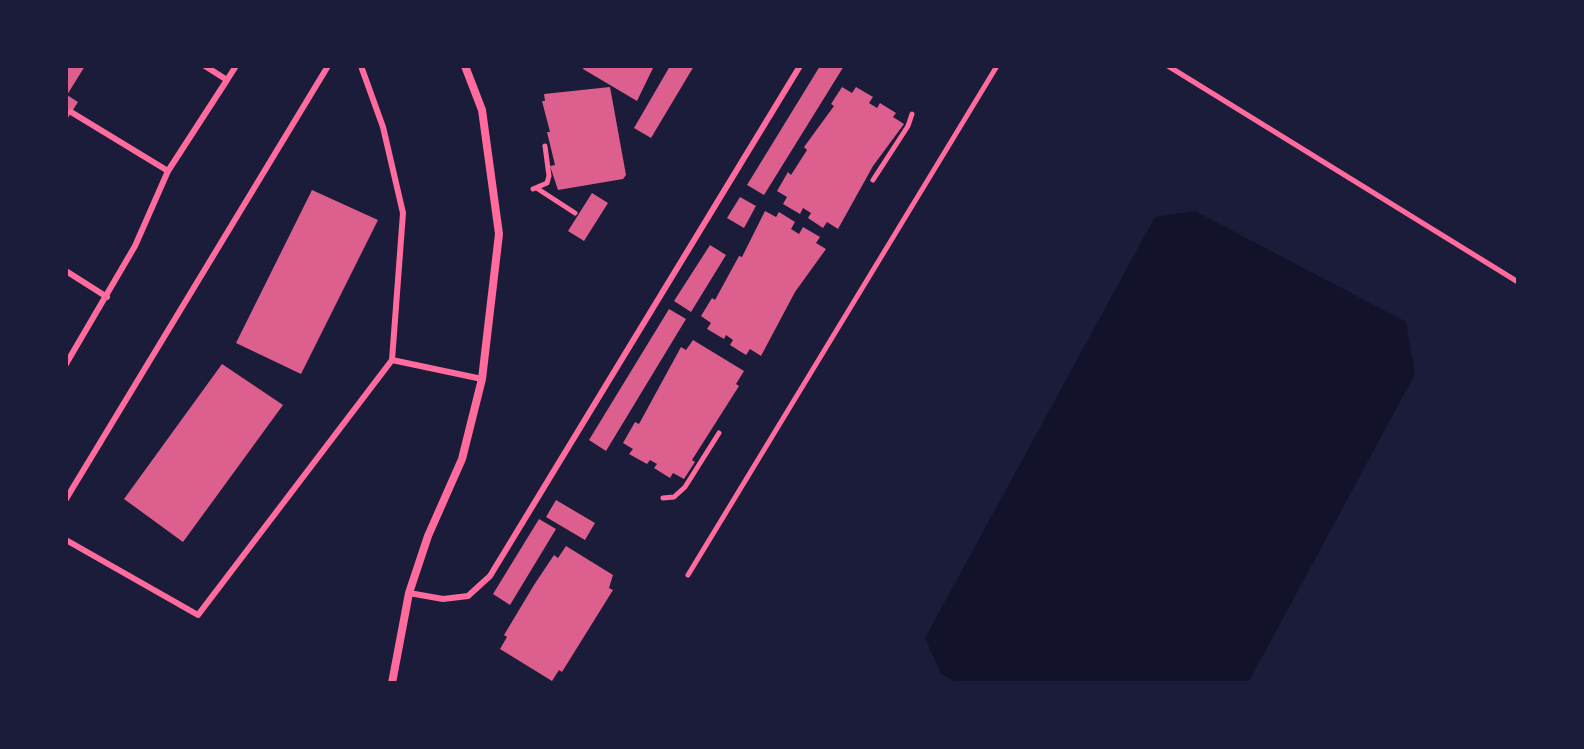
<!DOCTYPE html>
<html>
<head>
<meta charset="utf-8">
<style>
  body { margin:0 }
  #map { position:relative; width:1584px; height:749px; overflow:hidden; background:#1b1b3a; font-family:Merriweather,serif }
  canvas { display:block }
  .frame { position:absolute; inset:0; border:68px solid #1b1b3a; pointer-events:none }
</style>
</head>
<body>
<div id="map">
<canvas width="1584" height="749"></canvas>
<div class="frame"></div>
</div>
<script>
const context = document.querySelector('canvas').getContext('2d');
context.lineJoin = 'round';
function fill(path, color) { context.fillStyle = color; context.fill(path, 'evenodd'); }
const poly = rows => new Path2D(rows.map(r => 'M' + r).join(''));
function stroke(path, color, width, dash) { context.strokeStyle = color; context.lineWidth = width; context.lineCap = dash ? 'butt' : 'round'; context.setLineDash(dash || []); context.stroke(path); }
const water = poly([
  [1195,211,1406,322,1415,374,1248,683,958,683,941,674,925,638,1155,217]
]);
const building = poly([
  [66,66,85,66,67,95,78,102,66,121],
  [584,66,654,66,637,101,583,69],
  [670,66,694,66,651,138,634,128],
  [820,66,844,66,764,195,747,185],
  [610,87,626,175,623,179,558,190,550,166,555,165,547,132,550,132,542,101,545,101,544,94],
  [842,87,852,93,856,87,873,97,869,103,877,108,880,103,896,113,893,117,904,124,873,166,838,229,827,222,823,228,808,218,811,213,803,208,800,214,783,204,787,197,777,191,788,172,791,175,807,150,804,147,834,106,831,104],
  [312,190,378,220,301,374,236,343],
  [592,193,608,203,584,241,568,231],
  [740,197,756,206,744,228,727,218],
  [765,211,776,217,779,212,795,222,791,229,799,234,803,227,820,237,816,243,826,249,795,292,761,356,750,349,746,355,730,345,733,340,726,335,724,339,707,329,711,323,701,316,712,298,715,300,739,256,742,257],
  [710,245,726,255,691,312,674,301],
  [669,309,686,319,606,451,589,440],
  [693,340,744,371,736,384,739,386,692,460,695,462,684,479,673,473,670,478,654,468,657,464,650,460,647,464,629,454,633,449,623,443,635,422,639,424,681,347,686,350],
  [222,364,283,405,183,542,124,499],
  [556,500,595,523,585,540,546,517],
  [539,519,556,529,510,605,493,594],
  [566,546,613,575,609,588,613,590,562,672,559,670,552,681,500,649,507,637,504,635,534,585,554,555,558,558]
]);
const path = poly([
  [1168,66,1518,282],
  [873,180,908,126,912,114],
  [533,189,547,183,549,176,545,146],
  [538,189,575,213],
  [663,498,674,497,685,487,719,433],
  [688,575,997,66]
]);
const service = poly([
  [205,66,227,80,236,66],
  [361,66,383,127,403,213,392,360],
  [71,112,168,171],
  [66,271,107,297],
  [66,364,135,246,168,171,227,80],
  [66,499,328,66],
  [66,540,198,615,392,360,482,379],
  [409,593,443,599,468,596,490,576,800,66]
]);
const minor = poly([
  [392,683,409,593,428,536,462,459,482,379,499,234,482,110,465,66]
]);
fill(water, '#12122b');
fill(building, '#dd5f8e');
stroke(path, '#ff6b9d', 5);
stroke(service, '#ff6b9d', 6);
stroke(minor, '#ff6b9d', 8);
</script>
</body>
</html>
